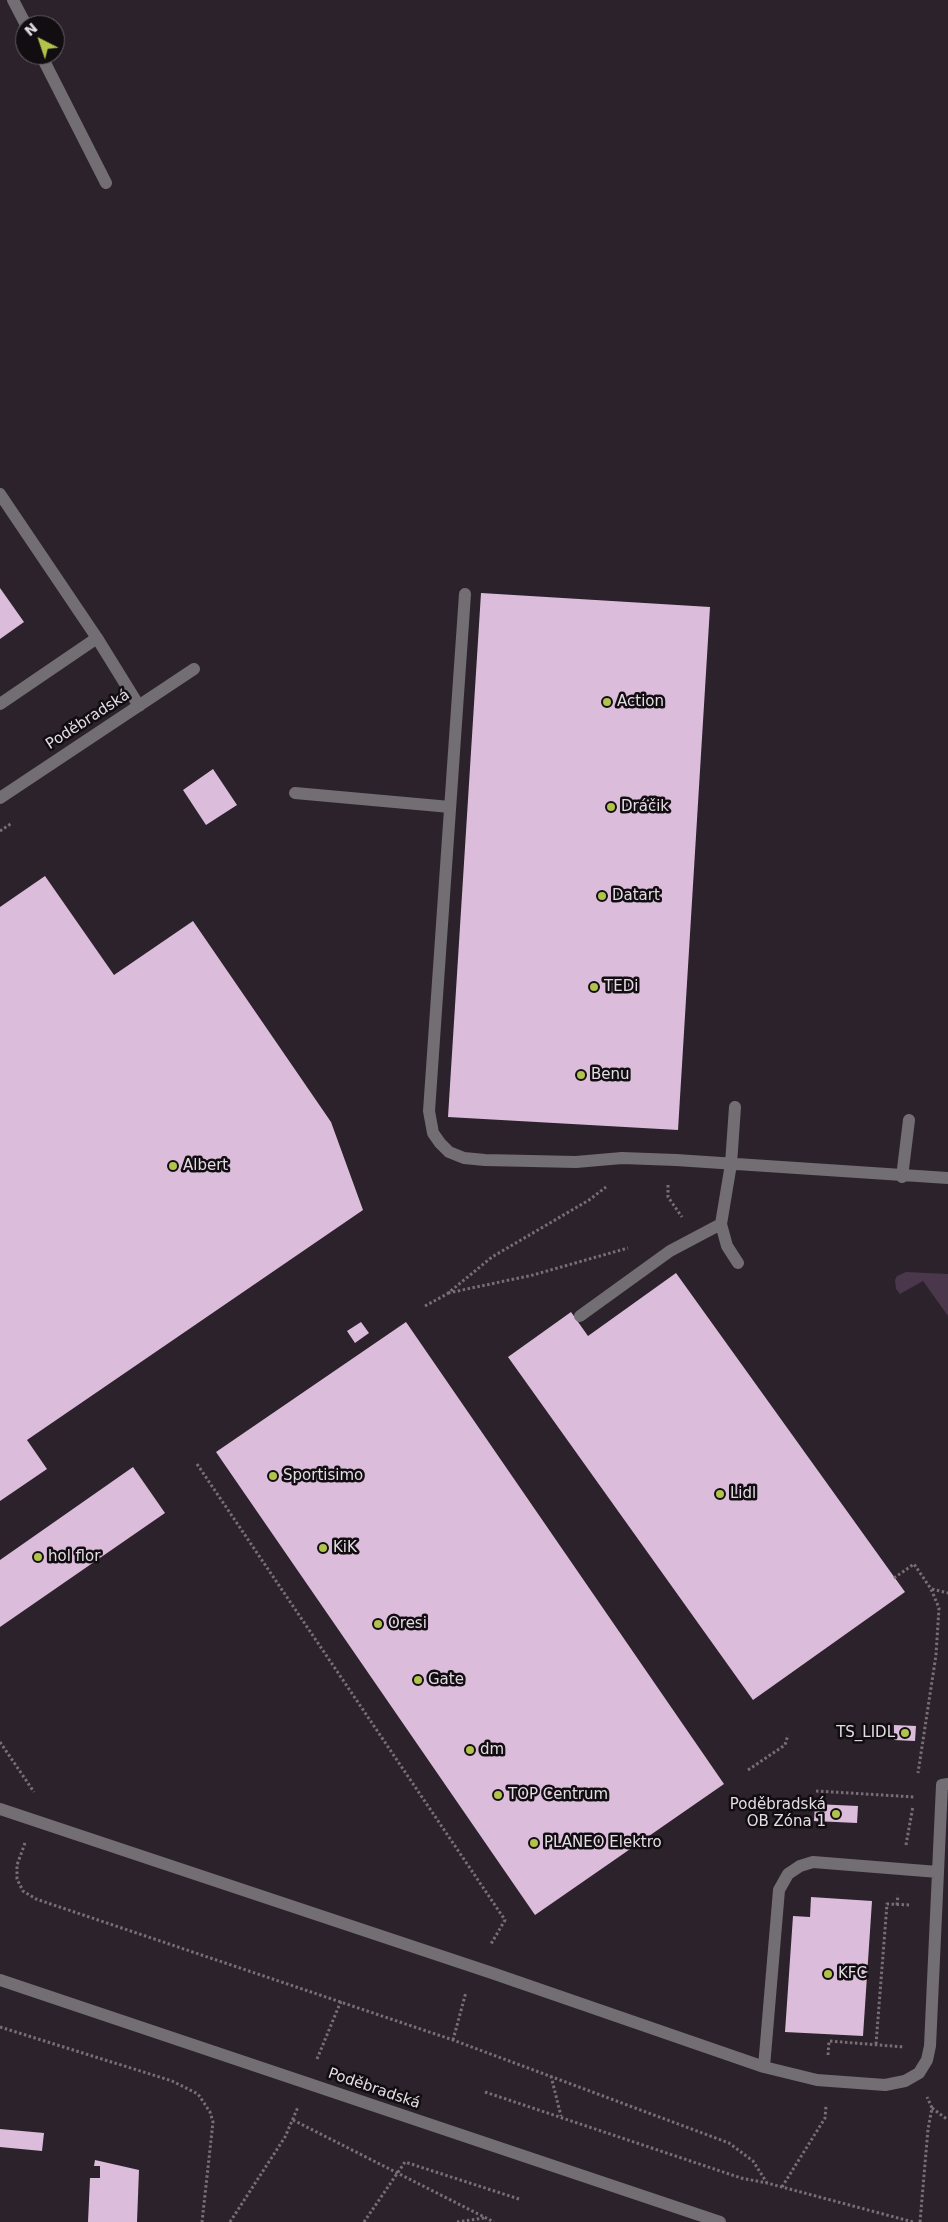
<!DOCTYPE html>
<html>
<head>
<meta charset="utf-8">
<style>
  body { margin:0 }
  #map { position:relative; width:948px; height:2222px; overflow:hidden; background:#2c222b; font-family:"DejaVu Sans",sans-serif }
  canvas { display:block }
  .north { position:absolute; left:15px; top:15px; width:50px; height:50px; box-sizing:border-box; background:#110d11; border:1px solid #656165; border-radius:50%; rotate:319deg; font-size:14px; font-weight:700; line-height:20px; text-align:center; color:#e4dee4 }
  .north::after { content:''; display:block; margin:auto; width:18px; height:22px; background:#b2c34c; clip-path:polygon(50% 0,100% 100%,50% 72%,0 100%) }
</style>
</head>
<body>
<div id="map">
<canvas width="948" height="2222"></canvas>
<div class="north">N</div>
</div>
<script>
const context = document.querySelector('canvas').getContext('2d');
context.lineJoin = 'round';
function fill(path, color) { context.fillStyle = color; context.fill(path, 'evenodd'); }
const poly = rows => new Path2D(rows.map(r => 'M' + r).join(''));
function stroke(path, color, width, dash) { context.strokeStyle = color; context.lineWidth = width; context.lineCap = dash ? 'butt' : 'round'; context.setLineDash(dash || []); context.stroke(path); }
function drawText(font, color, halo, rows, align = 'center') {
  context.font = font + ' "DejaVu Sans",sans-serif'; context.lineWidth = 5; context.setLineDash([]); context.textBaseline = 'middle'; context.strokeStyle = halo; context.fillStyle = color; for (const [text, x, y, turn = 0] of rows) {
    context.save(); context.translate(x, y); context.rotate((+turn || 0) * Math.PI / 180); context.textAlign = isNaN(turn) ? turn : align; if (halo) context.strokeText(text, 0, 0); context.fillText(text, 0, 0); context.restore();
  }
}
const green = poly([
  [906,1272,948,1274,948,1316,923,1281,900,1294,896,1289,895,1280,897,1276]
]);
const building = poly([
  [0,588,24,622,0,639],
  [481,593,710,607,678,1130,448,1117],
  [213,769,237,805,206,825,183,790],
  [45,876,114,975,193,921,331,1122,363,1210,27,1440,47,1469,0,1501,0,907],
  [676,1273,905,1592,753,1700,508,1357,571,1312,588,1336],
  [361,1322,369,1333,355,1343,347,1331],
  [406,1322,724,1784,535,1915,216,1452],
  [133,1467,165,1513,0,1627,0,1560],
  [894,1725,916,1726,915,1741,894,1740],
  [815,1804,858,1806,857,1823,814,1821],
  [811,1897,872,1901,863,2036,785,2032,793,1916,810,1917],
  [0,2129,44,2133,42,2151,0,2147],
  [95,2160,139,2170,137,2222,88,2222,90,2178,100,2178,100,2166,94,2166]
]);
const path = poly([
  [0,831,12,823],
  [668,1185,668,1197,682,1217],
  [448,1293,533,1275,628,1248],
  [425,1306,447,1294,492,1257,589,1200,606,1187],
  [197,1464,505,1920,491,1944],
  [894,1578,914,1564,931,1589,939,1608,936,1655,918,1773],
  [932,1589,948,1593],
  [0,1742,34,1792],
  [748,1770,785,1745,788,1735],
  [816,1791,915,1797],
  [25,1843,17,1865,17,1879,23,1891,36,1899,453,2040,729,2143,753,2161,767,2183],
  [906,1845,913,1806],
  [897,1905,898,1895],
  [0,2027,172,2081,198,2094,210,2112,213,2122,202,2222],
  [453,2040,466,1992],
  [876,2044,887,1904,911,1905],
  [828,2055,829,2041,904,2047],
  [317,2059,341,2001],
  [551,2076,561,2116],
  [485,2092,741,2178,767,2183,913,2222],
  [932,2108,948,2120],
  [293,2120,494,2222],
  [782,2187,825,2118,826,2106],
  [230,2222,285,2137,298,2107],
  [364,2222,405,2162,519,2199],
  [457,2222,484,2218],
  [920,2222,928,2129,932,2108,927,2097]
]);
const minor = poly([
  [13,0,26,25],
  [41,55,106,183],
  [0,494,97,638,139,706],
  [465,594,429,1111,433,1133,440,1143,449,1152,464,1158,485,1160,576,1162,622,1158,676,1160,948,1178],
  [0,704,97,638],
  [295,793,450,807],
  [0,798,194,669],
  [735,1107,731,1164,721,1224,727,1246,738,1263],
  [902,1177,909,1120],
  [580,1316,670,1251,721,1224],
  [0,1809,492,1973,764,2067,817,2080,885,2085,905,2081,919,2073,927,2060,930,2046,942,1785,948,1784],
  [0,1980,720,2222],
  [764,2067,779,1890,788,1874,800,1866,813,1862,938,1872]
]);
const markers = [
  [607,702,5,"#b2c34c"],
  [611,807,5,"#b2c34c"],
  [602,896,5,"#b2c34c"],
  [594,987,5,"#b2c34c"],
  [581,1075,5,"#b2c34c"],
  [173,1166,5,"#b2c34c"],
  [273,1476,5,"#b2c34c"],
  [720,1494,5,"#b2c34c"],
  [323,1548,5,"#b2c34c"],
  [38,1557,5,"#b2c34c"],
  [378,1624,5,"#b2c34c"],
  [418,1680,5,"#b2c34c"],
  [905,1733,5,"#b2c34c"],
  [470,1750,5,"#b2c34c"],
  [498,1795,5,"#b2c34c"],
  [836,1814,5,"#b2c34c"],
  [534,1843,5,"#b2c34c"],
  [828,1974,5,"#b2c34c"]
];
const poiNames = [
  ["Action",617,702],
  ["Dráčik",621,807],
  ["Datart",612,896],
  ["TEDi",604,987],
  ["Benu",591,1075],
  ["Albert",183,1166],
  ["Sportisimo",283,1476],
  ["Lidl",730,1494],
  ["KiK",333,1548],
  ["hol flor",48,1557],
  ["Oresi",388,1624],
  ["Gate",428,1680],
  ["TS_LIDL",895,1733,"right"],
  ["dm",480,1750],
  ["TOP Centrum",508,1795],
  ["Poděbradská",826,1805,"right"],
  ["OB Zóna 1",826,1822,"right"],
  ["PLANEO Elektro",544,1843],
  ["KFC",838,1974]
];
const streetNames = [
  ["Poděbradská",88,720,-33],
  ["Poděbradská",374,2089,19]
];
fill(green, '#4b374b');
fill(building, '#dcbcdb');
stroke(path, '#776e76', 3, [2.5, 2.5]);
stroke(minor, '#736e73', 12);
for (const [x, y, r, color] of markers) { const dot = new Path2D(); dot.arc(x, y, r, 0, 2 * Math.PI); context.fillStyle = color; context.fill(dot); stroke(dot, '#110d11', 2); }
drawText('15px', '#e4dee4', '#110d11', poiNames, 'left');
drawText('15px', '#e4dee4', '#110d11', streetNames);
</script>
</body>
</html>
